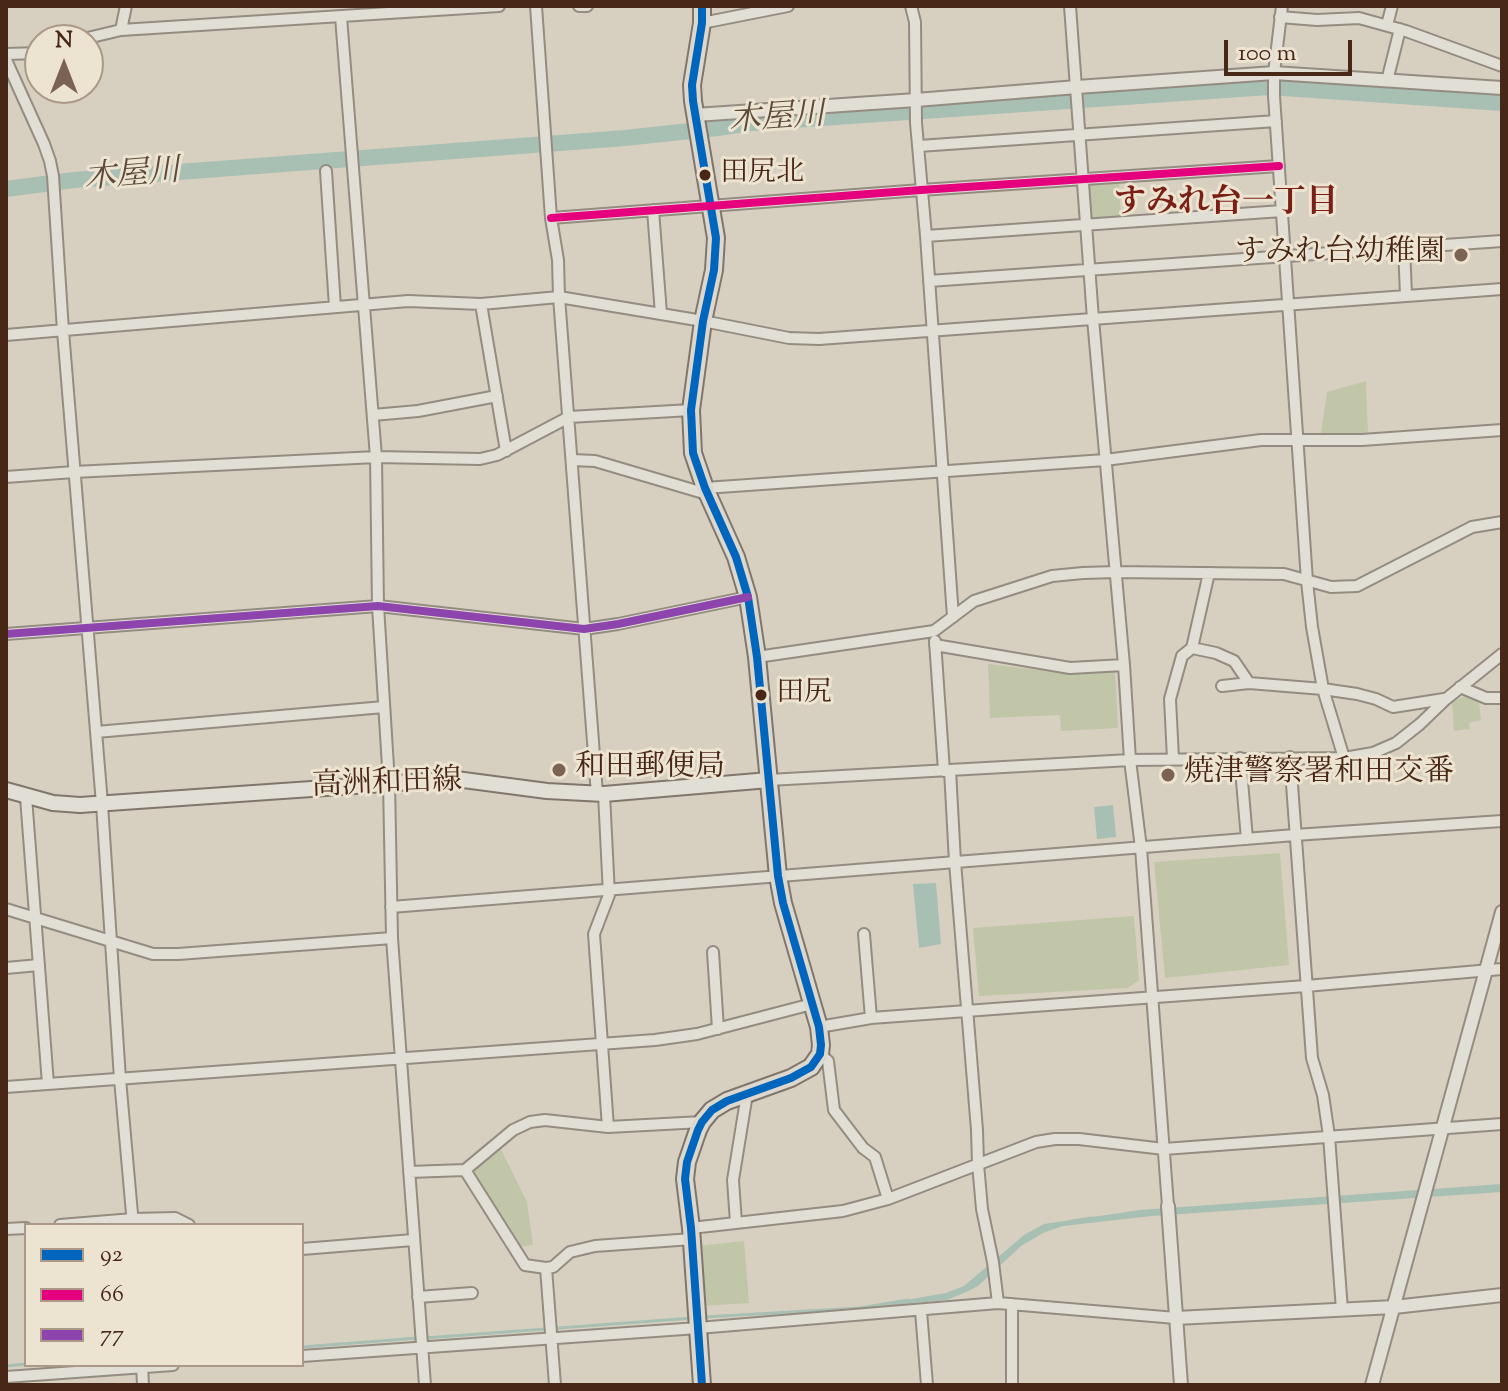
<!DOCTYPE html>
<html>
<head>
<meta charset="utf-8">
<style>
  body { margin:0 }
  #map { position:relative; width:1508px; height:1391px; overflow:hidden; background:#d7d0c0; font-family:"Sorts Mill Goudy",serif }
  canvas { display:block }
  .frame { position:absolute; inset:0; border:8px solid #492716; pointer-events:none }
  .legend { position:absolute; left:24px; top:1223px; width:280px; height:144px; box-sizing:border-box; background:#ece3d0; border:2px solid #ab9886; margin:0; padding:10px 14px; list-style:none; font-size:24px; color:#492716 }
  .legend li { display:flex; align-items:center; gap:16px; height:40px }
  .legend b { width:40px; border:2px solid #ab9886 }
  .north { position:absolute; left:24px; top:24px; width:80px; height:80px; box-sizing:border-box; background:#ece3d0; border:2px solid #ab9886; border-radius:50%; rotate:0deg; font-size:22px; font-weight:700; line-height:32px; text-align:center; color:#492716 }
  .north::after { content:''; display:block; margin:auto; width:28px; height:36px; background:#7b6252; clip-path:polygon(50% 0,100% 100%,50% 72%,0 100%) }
  .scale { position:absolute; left:1224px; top:40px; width:128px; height:36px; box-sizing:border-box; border:4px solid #492716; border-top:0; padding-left:10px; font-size:24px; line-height:28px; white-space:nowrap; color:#492716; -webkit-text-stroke:6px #ece3d0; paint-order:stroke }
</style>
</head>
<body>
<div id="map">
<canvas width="1508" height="1391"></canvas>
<div class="frame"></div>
<ul class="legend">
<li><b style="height:10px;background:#0065bd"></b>92</li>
<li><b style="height:10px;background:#e5007d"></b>66</li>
<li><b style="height:10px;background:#8e44ad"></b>77</li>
</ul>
<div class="north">N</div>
<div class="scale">100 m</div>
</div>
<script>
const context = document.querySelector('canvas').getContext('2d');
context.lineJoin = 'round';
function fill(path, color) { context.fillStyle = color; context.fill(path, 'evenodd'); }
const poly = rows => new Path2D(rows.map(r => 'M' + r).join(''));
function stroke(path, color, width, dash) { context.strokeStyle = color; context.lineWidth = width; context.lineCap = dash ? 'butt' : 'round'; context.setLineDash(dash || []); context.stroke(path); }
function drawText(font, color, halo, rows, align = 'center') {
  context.font = font + ' "Sorts Mill Goudy","Noto Serif JP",serif'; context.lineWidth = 6; context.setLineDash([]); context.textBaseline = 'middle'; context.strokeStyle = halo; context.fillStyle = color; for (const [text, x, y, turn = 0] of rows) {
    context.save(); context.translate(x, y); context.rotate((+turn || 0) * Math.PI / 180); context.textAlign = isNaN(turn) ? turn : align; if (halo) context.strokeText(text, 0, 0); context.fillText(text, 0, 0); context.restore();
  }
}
const green = poly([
  [1119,182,1121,220,1089,223,1087,183],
  [1366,381,1368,433,1321,433,1327,392],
  [988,664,1076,674,1115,671,1118,728,1061,731,1060,715,990,718],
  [1465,696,1479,701,1481,720,1469,723,1470,729,1454,731,1452,702],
  [1280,853,1289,965,1165,978,1154,862],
  [1134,916,1139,980,1128,988,979,996,973,928],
  [501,1149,527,1202,533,1245,520,1247,473,1171],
  [744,1241,749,1303,703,1306,698,1246]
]);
const water = poly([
  [1113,805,1116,837,1097,839,1094,807],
  [936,883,941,944,919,948,913,884],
  [1502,1184,1502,1192,1152,1216,1063,1226,1043,1233,1021,1246,978,1286,966,1292,947,1300,860,1308,946,1293,964,1286,1024,1235,1044,1224,1140,1210]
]);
const stream = poly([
  [1072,1221,1092,1218],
  [705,1317,860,1308,908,1300],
  [425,1338,693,1318],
  [302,1347,418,1338],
  [6,1366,26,1364]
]);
const river = poly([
  [6,189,74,180,625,138,718,128,750,123,1269,87,1502,103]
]);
const minor = poly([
  [536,6,551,218,558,260,559,297,597,794],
  [579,6,587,6],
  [911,6,915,22,916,123,926,236,953,617],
  [1070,6,1093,319,1124,665,1130,760,1141,848,1168,1206],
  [1282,6,1274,73,1274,96,1307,581,1312,627,1323,689,1344,758],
  [341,17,376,457,378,606,389,783,392,938,425,1385],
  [1280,17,1317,20,1359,18,1406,31,1502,66],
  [702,23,788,6],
  [1387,25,1392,6],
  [121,30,126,6],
  [79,40,121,30,499,6],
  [6,54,40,53],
  [6,60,44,144,50,161,53,176,63,331,102,804,120,1079,133,1225],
  [1387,81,1400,29],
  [919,146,1276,121],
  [326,171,335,307],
  [653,210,661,314],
  [551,218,921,190,1279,166],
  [926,236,1282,211],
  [1404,247,1406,295],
  [929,281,1502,241],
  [481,304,506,451],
  [6,335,408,301,481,304,559,297,703,321,789,338,819,339,1502,289],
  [373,415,418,411,497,396],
  [572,460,595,461,707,494],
  [6,477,74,472,376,457,480,459,497,455,569,417,691,410],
  [705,488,1105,460,1261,440,1362,440,1502,430],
  [6,634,378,606,584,629,618,624,748,597],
  [935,641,944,771],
  [935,645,1070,668,1124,665],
  [1192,648,1216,653,1234,661,1249,683],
  [757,657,934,631,974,601,1052,576,1083,573,1116,572,1284,574,1331,587,1357,586,1472,527,1502,522],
  [1222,686,1249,683,1323,689,1357,694,1376,699,1393,707,1444,699],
  [1460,687,1486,698,1502,698],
  [96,732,384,707],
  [1290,757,1312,1058,1323,1095,1329,1136,1342,1310],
  [1240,758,1247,839],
  [1173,759,1170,699,1182,656,1192,648,1209,573],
  [950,770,955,862,977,1130,978,1164,982,1209,993,1262,998,1303],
  [769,780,1130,760,1344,758,1373,753,1396,743,1420,724,1446,699,1502,654],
  [604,794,609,895,594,934,608,1127],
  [26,797,48,1084],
  [391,907,1295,835,1502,821],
  [6,909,153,954,178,954,392,938],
  [864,934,871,1018],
  [713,952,718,1029],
  [6,968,39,965],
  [819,1027,871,1018,1306,986,1502,969],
  [820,1054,828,1061,834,1110,863,1148,875,1157,888,1199],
  [6,1087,655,1040,697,1034,812,1004],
  [465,1170,525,1265,546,1268,553,1267,570,1252,595,1246,692,1239],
  [409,1172,465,1170,513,1130,530,1122,545,1120,608,1127,702,1122],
  [736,1223,733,1180,747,1094],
  [60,1225,133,1219,175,1218,189,1225],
  [691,1228,843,1211,888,1199,1036,1142,1055,1139,1079,1139,1164,1149,1502,1124],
  [6,1229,26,1228],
  [302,1249,413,1240],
  [546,1268,555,1385],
  [418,1297,472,1293],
  [1012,1304,1012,1385],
  [921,1311,927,1385],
  [302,1356,698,1328,998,1303,1176,1318],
  [142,1365,143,1385],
  [6,1377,173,1365]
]);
const tertiary = poly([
  [695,115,916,100,1077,87,1274,73,1502,88],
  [1168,1206,1181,1385],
  [1176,1318,1394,1307,1502,1295],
  [1372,1385,1502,912]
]);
const secondary = poly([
  [6,790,53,803,80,805,456,779,547,791,604,794,769,780]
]);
const primary = poly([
  [702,6,702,23,692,85,693,101,716,238,714,270,703,321,691,410,693,453,705,488,736,557,748,597,757,657,778,876,783,903,819,1027,821,1045,820,1054,811,1067,791,1078,727,1101,712,1110,702,1122,698,1130,687,1162,685,1179,691,1228,702,1385]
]);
const bus1 = poly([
  [702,6,702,23,692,85,693,101,716,238,714,270,703,321,691,410,693,453,705,488,736,557,748,597,757,657,778,876,783,903,819,1027,821,1045,820,1054,811,1067,791,1078,727,1101,712,1110,702,1122,698,1130,687,1162,685,1179,691,1228,702,1385]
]);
const bus2 = poly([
  [551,218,921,190,1279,166]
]);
const bus3 = poly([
  [6,634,378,606,584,629,618,624,748,597]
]);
const markers = [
  [705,175,7,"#492716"],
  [1461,255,8,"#7b6252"],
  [761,695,7,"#492716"],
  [559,770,8,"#7b6252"],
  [1168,775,8,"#7b6252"]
];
const busNames = [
  ["田尻北",720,175],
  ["田尻",776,695]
];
const poiNames = [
  ["すみれ台幼稚園",1445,255,"right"],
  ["和田郵便局",575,770],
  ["焼津警察署和田交番",1184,775]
];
const streetNames = [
  ["高洲和田線",387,786,-2]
];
const waterNames = [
  ["木屋川",777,121,-4],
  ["木屋川",132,178,-5]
];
const neighbourhoodNames = [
  ["すみれ台一丁目",1226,206]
];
fill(green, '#c0c6a7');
fill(water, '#a8bfb4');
stroke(stream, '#a8bfb4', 3);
stroke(river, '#a8bfb4', 16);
stroke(minor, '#958c81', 14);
stroke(tertiary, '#958c81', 16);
stroke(secondary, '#80766c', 18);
stroke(primary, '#80766c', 20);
stroke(minor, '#e1ded5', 10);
stroke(tertiary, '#e1ded5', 12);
stroke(secondary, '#e1ded5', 14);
stroke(primary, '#dcd8ce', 16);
stroke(bus1, '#0065bd', 8);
stroke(bus2, '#e5007d', 8);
stroke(bus3, '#8e44ad', 8);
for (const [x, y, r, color] of markers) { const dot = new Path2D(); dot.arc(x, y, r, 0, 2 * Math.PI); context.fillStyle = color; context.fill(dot); stroke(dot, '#ece3d0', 3); }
drawText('28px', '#492716', '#ece3d0', busNames, 'left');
drawText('30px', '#492716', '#ece3d0', poiNames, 'left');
drawText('30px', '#492716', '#ece3d0', streetNames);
drawText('italic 32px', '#5c4b3c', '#ece3d0', waterNames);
drawText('bold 32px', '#7a1f14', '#ece3d0', neighbourhoodNames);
</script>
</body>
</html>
